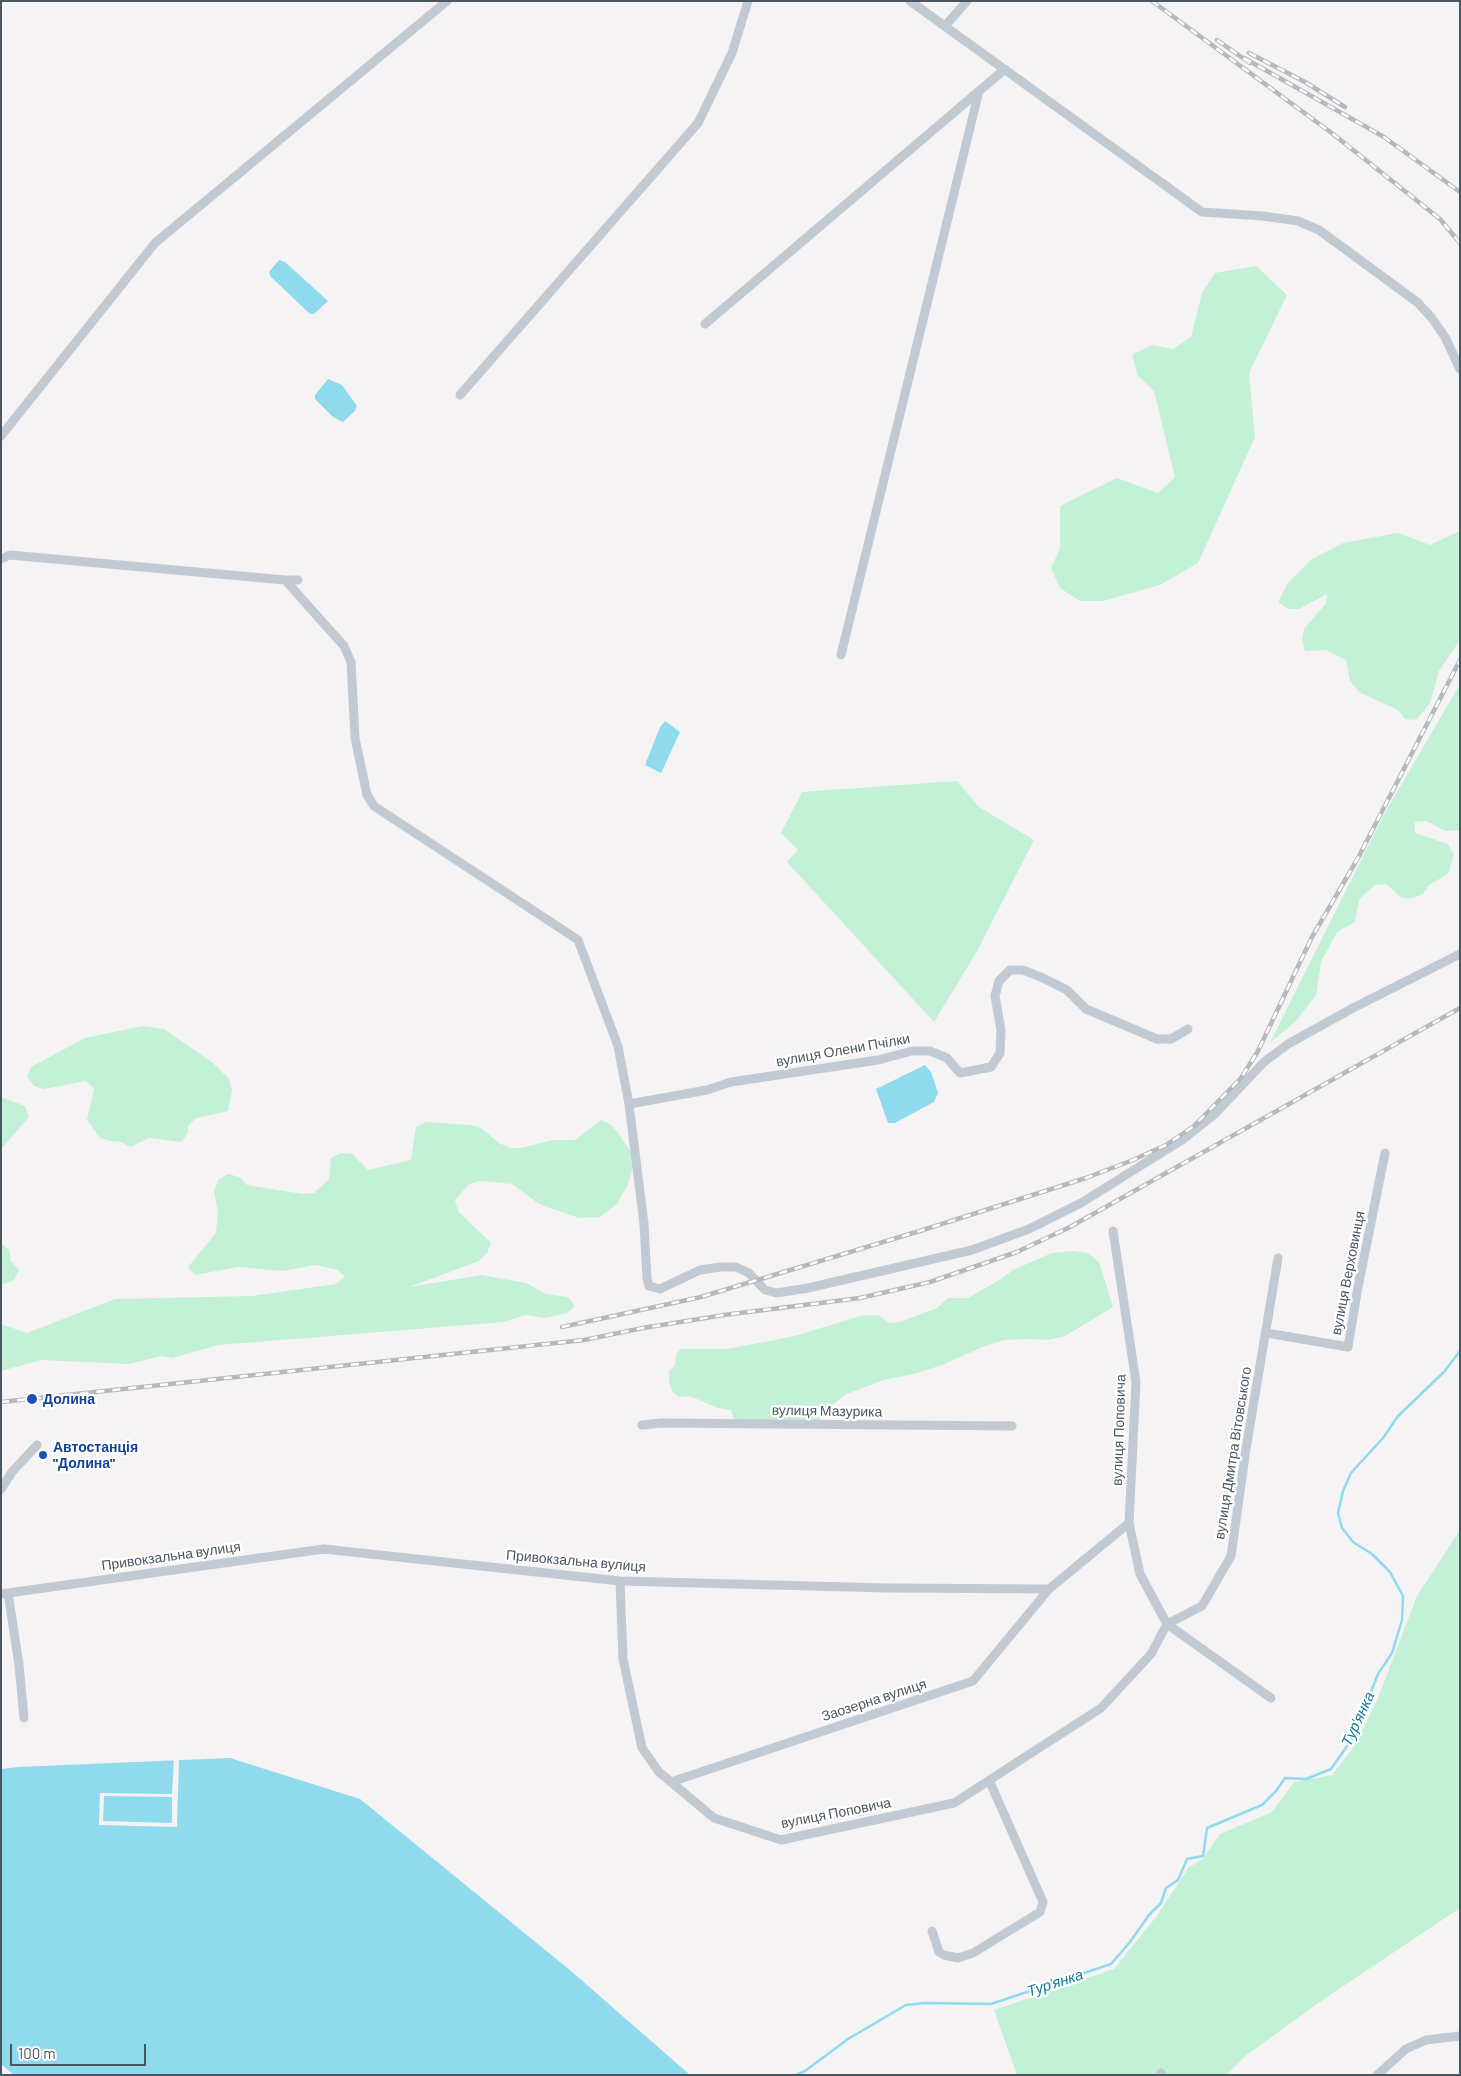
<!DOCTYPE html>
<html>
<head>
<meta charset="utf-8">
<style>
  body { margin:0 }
  #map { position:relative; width:1461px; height:2076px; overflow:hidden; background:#f5f3f3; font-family:Barlow,sans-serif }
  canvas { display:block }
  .frame { position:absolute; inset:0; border:2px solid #4a5661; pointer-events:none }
  .scale { position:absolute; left:10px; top:2044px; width:136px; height:22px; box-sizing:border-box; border:2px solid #4a5661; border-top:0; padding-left:6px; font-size:15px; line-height:18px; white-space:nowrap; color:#4a5661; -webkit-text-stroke:4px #fff; paint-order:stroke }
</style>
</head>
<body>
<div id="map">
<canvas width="1461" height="2076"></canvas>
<div class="frame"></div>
<div class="scale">100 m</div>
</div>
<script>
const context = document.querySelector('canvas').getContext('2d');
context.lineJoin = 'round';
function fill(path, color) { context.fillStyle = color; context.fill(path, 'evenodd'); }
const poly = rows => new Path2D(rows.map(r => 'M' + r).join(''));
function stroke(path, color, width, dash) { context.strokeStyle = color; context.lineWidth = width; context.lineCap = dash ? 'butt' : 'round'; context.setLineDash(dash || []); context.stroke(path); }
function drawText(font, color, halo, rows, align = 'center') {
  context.font = font + ' Barlow,sans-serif'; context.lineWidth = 4.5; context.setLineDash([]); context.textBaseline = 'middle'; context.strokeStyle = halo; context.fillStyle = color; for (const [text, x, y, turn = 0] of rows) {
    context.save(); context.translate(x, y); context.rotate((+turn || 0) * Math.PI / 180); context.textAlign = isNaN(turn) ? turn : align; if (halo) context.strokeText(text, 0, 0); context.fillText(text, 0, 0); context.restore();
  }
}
const green = poly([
  [1256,266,1287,295,1249,373,1255,437,1198,563,1160,585,1103,601,1080,601,1060,588,1051,568,1060,549,1060,506,1117,478,1158,493,1175,477,1154,391,1138,376,1132,355,1152,345,1173,349,1191,337,1202,293,1215,273],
  [1460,531,1460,640,1439,671,1430,703,1416,720,1405,719,1398,710,1359,692,1350,681,1346,660,1326,650,1305,651,1302,640,1304,629,1326,603,1327,594,1299,609,1288,609,1278,602,1288,583,1312,559,1343,543,1398,533,1430,545],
  [1459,686,1460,830,1446,831,1426,821,1415,822,1415,833,1448,844,1454,854,1448,874,1429,885,1423,894,1413,898,1402,898,1386,884,1375,885,1367,892,1359,900,1355,922,1337,932,1321,962,1316,995,1296,1021,1270,1043,1383,816],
  [957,781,979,807,1034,840,976,953,934,1022,787,862,798,850,781,833,802,792],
  [142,1026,164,1029,213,1063,229,1079,232,1090,228,1111,196,1118,188,1126,188,1133,181,1142,149,1138,130,1147,121,1142,110,1141,100,1138,87,1120,94,1089,86,1081,44,1089,34,1086,27,1077,31,1067,85,1038],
  [1,1097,25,1106,29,1117,1,1149],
  [601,1120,611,1125,618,1133,631,1152,634,1163,628,1184,617,1204,600,1217,579,1218,539,1204,512,1184,480,1181,469,1184,455,1200,458,1211,491,1243,487,1253,479,1261,409,1287,482,1275,526,1283,546,1294,568,1297,575,1306,567,1313,546,1318,525,1315,504,1322,218,1345,172,1358,161,1356,129,1364,41,1360,1,1371,1,1324,27,1333,115,1299,252,1296,336,1284,345,1277,338,1270,315,1265,283,1271,238,1267,195,1275,188,1267,216,1233,218,1212,214,1191,218,1180,228,1174,239,1177,247,1185,303,1194,314,1193,329,1179,331,1158,341,1153,352,1154,368,1170,411,1160,416,1127,426,1122,470,1125,481,1128,499,1143,510,1148,521,1148,553,1140,575,1140],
  [1,1244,9,1250,11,1261,19,1270,14,1280,1,1285],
  [1074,1251,1088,1253,1099,1262,1113,1307,1065,1336,1048,1340,1032,1339,1004,1340,985,1346,942,1365,918,1373,884,1380,862,1388,845,1395,831,1406,815,1425,735,1424,731,1410,718,1408,690,1396,680,1397,673,1393,669,1382,669,1371,675,1366,676,1354,681,1349,726,1349,770,1341,798,1335,860,1316,878,1315,889,1323,900,1322,937,1308,948,1298,968,1298,1001,1279,1013,1270,1052,1253],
  [1460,1530,1460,1908,1321,2001,1244,2057,1226,2075,1017,2075,994,2010,1114,1969,1156,1917,1189,1867,1202,1860,1220,1834,1272,1812,1294,1782,1332,1775,1356,1744,1378,1698,1417,1596]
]);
const water = poly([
  [279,260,285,262,328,301,314,314,310,314,270,276,269,272],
  [328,379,342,385,357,406,355,411,343,422,333,417,315,399,315,395],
  [665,721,680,732,661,773,645,765,660,727],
  [925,1065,931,1072,938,1093,934,1102,895,1123,888,1123,876,1089],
  [230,1758,360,1799,571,1971,690,2075,14,2075,1,2064,1,1769,18,1767]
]);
const pier = poly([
  [174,1759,179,1759,177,1827,99,1825,100,1793,172,1794],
  [104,1796,172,1797,172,1823,103,1821]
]);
const stream = poly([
  [796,2075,805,2071,848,2039,906,2005,925,2003,991,2004,1111,1964,1130,1942,1149,1915,1161,1903,1166,1888,1178,1880,1187,1859,1203,1856,1207,1828,1262,1805,1276,1791,1285,1778,1306,1779,1331,1769,1352,1739,1378,1674,1392,1653,1402,1620,1403,1596,1390,1572,1372,1554,1353,1542,1342,1528,1338,1513,1343,1491,1351,1473,1383,1438,1398,1416,1444,1372,1460,1351]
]);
const street = poly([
  [910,1,1202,212,1263,216,1298,221,1319,230,1417,302,1431,317,1445,337,1460,369],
  [945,26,967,1],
  [705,324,1005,69],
  [460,395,698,123,732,53,748,1],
  [1,436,155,243,447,1],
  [1,559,10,555,285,580,298,580],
  [285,580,344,646,351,662,355,738,367,795,374,806,578,940,618,1046,629,1104,644,1224,647,1279,649,1286,660,1289,700,1270,720,1267,736,1267,749,1273,765,1290,777,1293,808,1288,972,1250,1029,1229,1081,1203,1182,1140,1215,1114,1264,1062,1288,1044,1353,1008,1460,954],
  [841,655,979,91],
  [629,1104,707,1090,731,1082,878,1060,912,1051,930,1051,947,1058,960,1073,991,1067,1000,1053,1001,1030,995,996,999,981,1010,970,1023,970,1043,978,1067,990,1086,1009,1157,1039,1171,1039,1188,1029],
  [1113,1231,1136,1382,1129,1523,1140,1574,1167,1624,1271,1698],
  [1267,1333,1348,1347,1358,1287,1385,1153],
  [642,1425,661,1423,1012,1426],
  [1,1489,12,1472,37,1445],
  [620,1581,623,1659,642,1748,659,1772,714,1818,781,1840,954,1803,1101,1708,1151,1654,1167,1624],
  [8,1593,19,1665,24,1718],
  [1,1594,324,1549,620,1581,887,1588,1049,1589,1129,1523],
  [1167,1624,1202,1606,1231,1556,1246,1449,1278,1258],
  [671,1782,973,1681,1049,1589],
  [932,1931,939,1952,944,1955,958,1958,973,1953,1040,1912,1043,1902,989,1780],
  [1161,2073,1162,2075],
  [1377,2075,1406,2049,1426,2040,1460,2036]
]);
const rail = poly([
  [1152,1,1333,134,1440,219,1460,243],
  [1217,40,1250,63],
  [1249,53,1305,82,1345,107],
  [1244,58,1384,137,1460,192],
  [562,1327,701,1297,923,1230,1086,1178,1133,1160,1166,1145,1194,1126,1241,1078,1258,1051,1312,937,1358,858,1460,660],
  [1,1402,584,1340,643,1328,724,1315,860,1298,930,1282,1017,1252,1070,1227,1460,1008]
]);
const markers = [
  [32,1399,6,"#1a4fb4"],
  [43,1455,5,"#1a4fb4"]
];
const streetNames = [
  ["вулиця Олени Пчілки",843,1050,-10],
  ["вулиця Верховинця",1348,1273,-79],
  ["вулиця Мазурика",827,1411,1],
  ["вулиця Поповича",1119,1430,-88],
  ["вулиця Дмитра Вітовського",1233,1453,-81],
  ["Привокзальна вулиця",171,1556,-8],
  ["Привокзальна вулиця",576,1561,5],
  ["Заозерна вулиця",874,1700,-18],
  ["вулиця Поповича",836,1813,-11]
];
const transitNames = [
  ["Долина",43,1399],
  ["Автостанція",53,1447],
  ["\"Долина\"",53,1463]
];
const waterNames = [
  ["Тур'янка",1358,1719,-65],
  ["Тур'янка",1055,1983,-18]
];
fill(green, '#c3f1d5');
fill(water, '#90daee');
fill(pier, '#f5f3f3');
stroke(stream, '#90daee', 2.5);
stroke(street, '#c1cad2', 9);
stroke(rail, '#b5b8bd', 4.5);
stroke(rail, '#fff', 2.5, [8]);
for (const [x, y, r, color] of markers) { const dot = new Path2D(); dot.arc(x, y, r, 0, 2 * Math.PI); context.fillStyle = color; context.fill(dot); stroke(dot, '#fff', 2); }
drawText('14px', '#4a5661', '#fff', streetNames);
drawText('bold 14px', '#164399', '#fff', transitNames, 'left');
drawText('italic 15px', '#0c7c9b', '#fff', waterNames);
</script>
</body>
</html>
